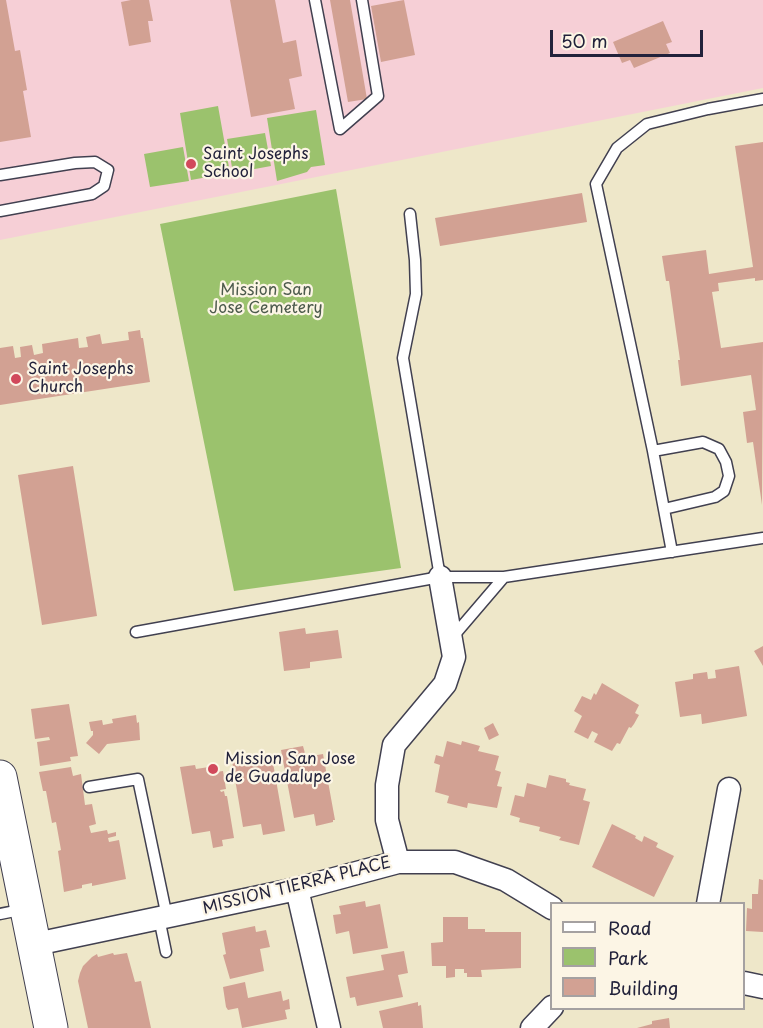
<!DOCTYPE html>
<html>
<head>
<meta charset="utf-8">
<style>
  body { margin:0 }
  #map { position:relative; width:763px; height:1028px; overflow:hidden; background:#eee7c9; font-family:"Playpen Sans",sans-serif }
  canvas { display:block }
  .legend { position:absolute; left:550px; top:902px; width:195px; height:108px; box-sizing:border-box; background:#fcf5e5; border:2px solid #a5a1a1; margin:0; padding:8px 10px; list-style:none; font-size:18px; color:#22223b }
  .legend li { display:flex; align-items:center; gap:12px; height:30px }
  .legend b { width:30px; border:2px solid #a5a1a1 }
  .scale { position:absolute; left:550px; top:30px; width:153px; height:27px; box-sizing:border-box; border:3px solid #22223b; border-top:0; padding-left:8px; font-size:18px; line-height:21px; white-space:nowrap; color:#22223b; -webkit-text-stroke:4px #fcf5e5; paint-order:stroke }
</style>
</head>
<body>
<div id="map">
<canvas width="763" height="1028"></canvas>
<ul class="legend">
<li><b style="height:8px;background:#fff"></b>Road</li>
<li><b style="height:16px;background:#9bc26d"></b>Park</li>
<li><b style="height:16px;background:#d2a193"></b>Building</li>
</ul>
<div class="scale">50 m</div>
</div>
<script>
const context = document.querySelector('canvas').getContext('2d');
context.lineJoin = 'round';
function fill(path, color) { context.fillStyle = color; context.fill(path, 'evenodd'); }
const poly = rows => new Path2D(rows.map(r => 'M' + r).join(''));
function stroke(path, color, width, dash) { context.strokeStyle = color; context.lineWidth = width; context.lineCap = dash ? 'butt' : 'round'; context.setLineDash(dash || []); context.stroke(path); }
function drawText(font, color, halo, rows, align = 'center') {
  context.font = font + ' "Playpen Sans",sans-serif'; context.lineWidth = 4.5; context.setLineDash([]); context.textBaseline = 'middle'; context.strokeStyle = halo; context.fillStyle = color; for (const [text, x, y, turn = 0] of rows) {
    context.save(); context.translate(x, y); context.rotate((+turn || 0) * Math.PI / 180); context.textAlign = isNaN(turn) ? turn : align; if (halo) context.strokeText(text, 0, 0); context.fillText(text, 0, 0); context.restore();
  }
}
const built = poly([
  [0,0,763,0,763,88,0,240]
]);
const green = poly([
  [218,106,230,173,191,180,180,113],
  [316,110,325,165,311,167,307,172,277,181,267,118],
  [265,133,271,166,233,173,227,139],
  [183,147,189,181,150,187,144,154],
  [336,189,401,568,234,591,160,224]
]);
const building = poly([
  [0,0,6,0,15,51,20,50,27,90,23,91,31,137,0,142],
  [131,0,149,0,153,21,148,21,151,42,129,46,121,2],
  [230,0,275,0,283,43,296,40,302,76,289,79,295,109,251,117],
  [330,0,350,0,367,99,348,102],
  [404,0,415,55,381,62,371,6],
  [663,21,672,42,666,44,670,53,634,68,630,60,622,63,613,42],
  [763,142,763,280,755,281,755,278,718,283,719,291,712,292,721,348,763,342,762,505,753,442,747,443,743,412,756,410,751,375,681,386,678,360,680,360,669,281,666,281,662,256,706,250,709,274,753,267,735,146],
  [582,193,587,222,440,246,435,218],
  [140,330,141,338,143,338,150,382,0,405,0,348,13,346,15,358,21,357,20,347,32,345,34,355,43,353,42,344,78,338,79,348,88,347,86,337,100,334,102,344,129,340,128,332],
  [73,466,97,616,42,625,18,475],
  [305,628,306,634,338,630,342,658,310,662,310,668,284,671,279,632],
  [763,646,763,666,754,651],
  [739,666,747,716,702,724,701,714,680,717,675,682,693,679,693,674,707,672,708,679,716,678,715,670],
  [602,683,639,705,635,713,639,715,634,724,631,728,629,727,620,744,617,743,612,751,594,742,598,734,592,731,588,739,574,732,582,716,574,711,582,696,591,700,594,693,596,695],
  [69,704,78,756,70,757,71,761,40,766,37,742,50,740,49,737,35,739,31,709],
  [136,715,137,723,139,722,140,740,107,744,99,754,86,743,93,735,93,731,91,731,89,722,102,720,103,725,113,723,112,719],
  [493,723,499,735,489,740,484,728],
  [447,741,461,745,462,741,480,746,478,751,499,756,495,770,501,772,497,786,502,787,497,808,468,803,467,808,447,803,449,796,435,792,440,765,434,763,436,755,443,757],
  [303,746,306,757,323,754,335,820,333,820,333,822,316,826,314,814,294,818,281,750],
  [247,758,247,763,260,761,261,765,273,763,285,831,263,835,261,824,243,827,232,761],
  [195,765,196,769,209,767,210,773,223,771,226,789,220,790,221,792,224,791,225,796,227,796,234,838,222,840,223,846,213,848,210,831,192,834,180,767],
  [71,767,73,776,81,774,85,805,92,804,96,824,89,826,91,833,107,830,108,834,116,832,116,836,108,838,109,842,119,840,126,879,92,886,92,883,82,885,82,888,64,892,58,851,61,850,56,822,52,823,46,791,43,791,39,772],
  [549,775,566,779,566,782,570,783,569,785,586,789,583,800,590,802,579,845,559,840,561,837,539,831,540,827,519,822,520,818,510,815,515,795,524,797,527,783,546,788],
  [612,824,636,836,635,838,642,842,644,836,658,843,656,847,674,856,654,897,592,867],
  [759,879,763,880,763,932,746,931,747,908,752,909,752,894,758,894],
  [365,901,366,907,380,904,388,948,353,954,349,931,336,934,333,915,341,914,339,906],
  [443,917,468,917,468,929,485,929,485,932,521,932,521,968,481,970,482,977,467,977,467,973,464,973,464,969,455,969,455,977,446,978,446,966,432,966,431,943,443,942],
  [255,926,256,932,266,930,270,947,260,949,264,971,230,979,223,955,226,954,222,933],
  [404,951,408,973,398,975,403,997,357,1006,355,997,350,998,346,977,384,970,381,955],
  [113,953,114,955,127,953,135,982,141,981,151,1028,88,1028,78,981,80,973,83,966,92,957,97,954,98,957],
  [245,982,248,998,281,991,283,1001,289,999,290,1009,285,1010,287,1019,242,1028,238,1008,228,1010,226,1007,223,987],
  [418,1002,418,1006,421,1005,423,1028,383,1028,379,1011],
  [669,1018,670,1028,637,1028,652,1024,652,1021]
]);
const service = poly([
  [315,0,340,129,378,96,362,0],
  [0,175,75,163,95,162,108,170,104,186,92,194,0,211],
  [410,214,415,260,416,294,403,358,440,577],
  [653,451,703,442,719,449,726,462,729,476,724,491,715,497,664,509],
  [672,552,653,451,596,184,617,148,647,124,708,109,763,99],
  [136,632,440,577,504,577,763,538],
  [451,639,504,577],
  [89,787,138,779,167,917],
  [0,914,25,909],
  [159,918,166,952]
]);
const minor = poly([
  [398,862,387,820,387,785,394,745,445,684,454,657,440,577],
  [297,889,329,1028],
  [708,904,729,789],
  [36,944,297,889,398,862,455,862,506,880,552,908],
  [744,983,763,987],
  [532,1028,552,1007]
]);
const primary = poly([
  [0,777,51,1028]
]);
const markers = [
  [191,164,6,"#d1495b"],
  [16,379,6,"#d1495b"],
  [213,769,6,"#d1495b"]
];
const poiNames = [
  ["Saint Josephs",203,155],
  ["School",203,173],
  ["Saint Josephs",28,370],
  ["Church",28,388],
  ["Mission San Jose",225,760],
  ["de Guadalupe",225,778]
];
const parkNames = [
  ["Mission San",266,291],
  ["Jose Cemetery",266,309]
];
const streetNames = [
  ["MISSION TIERRA PLACE",297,886,-14]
];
fill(built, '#f6cfd6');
fill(green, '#9bc26d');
fill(building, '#d2a193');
stroke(service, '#414050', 13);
stroke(minor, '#414050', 25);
stroke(primary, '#414050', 35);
stroke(service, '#fff', 10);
stroke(minor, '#fff', 22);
stroke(primary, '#fff', 33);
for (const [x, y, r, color] of markers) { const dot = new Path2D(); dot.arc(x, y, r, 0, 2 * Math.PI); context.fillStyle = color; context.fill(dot); stroke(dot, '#fcf5e5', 2); }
drawText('16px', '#22223b', '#fcf5e5', poiNames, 'left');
drawText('16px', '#4c5a4c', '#fcf5e5', parkNames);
drawText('16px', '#22223b', '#fcf5e5', streetNames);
</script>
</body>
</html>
